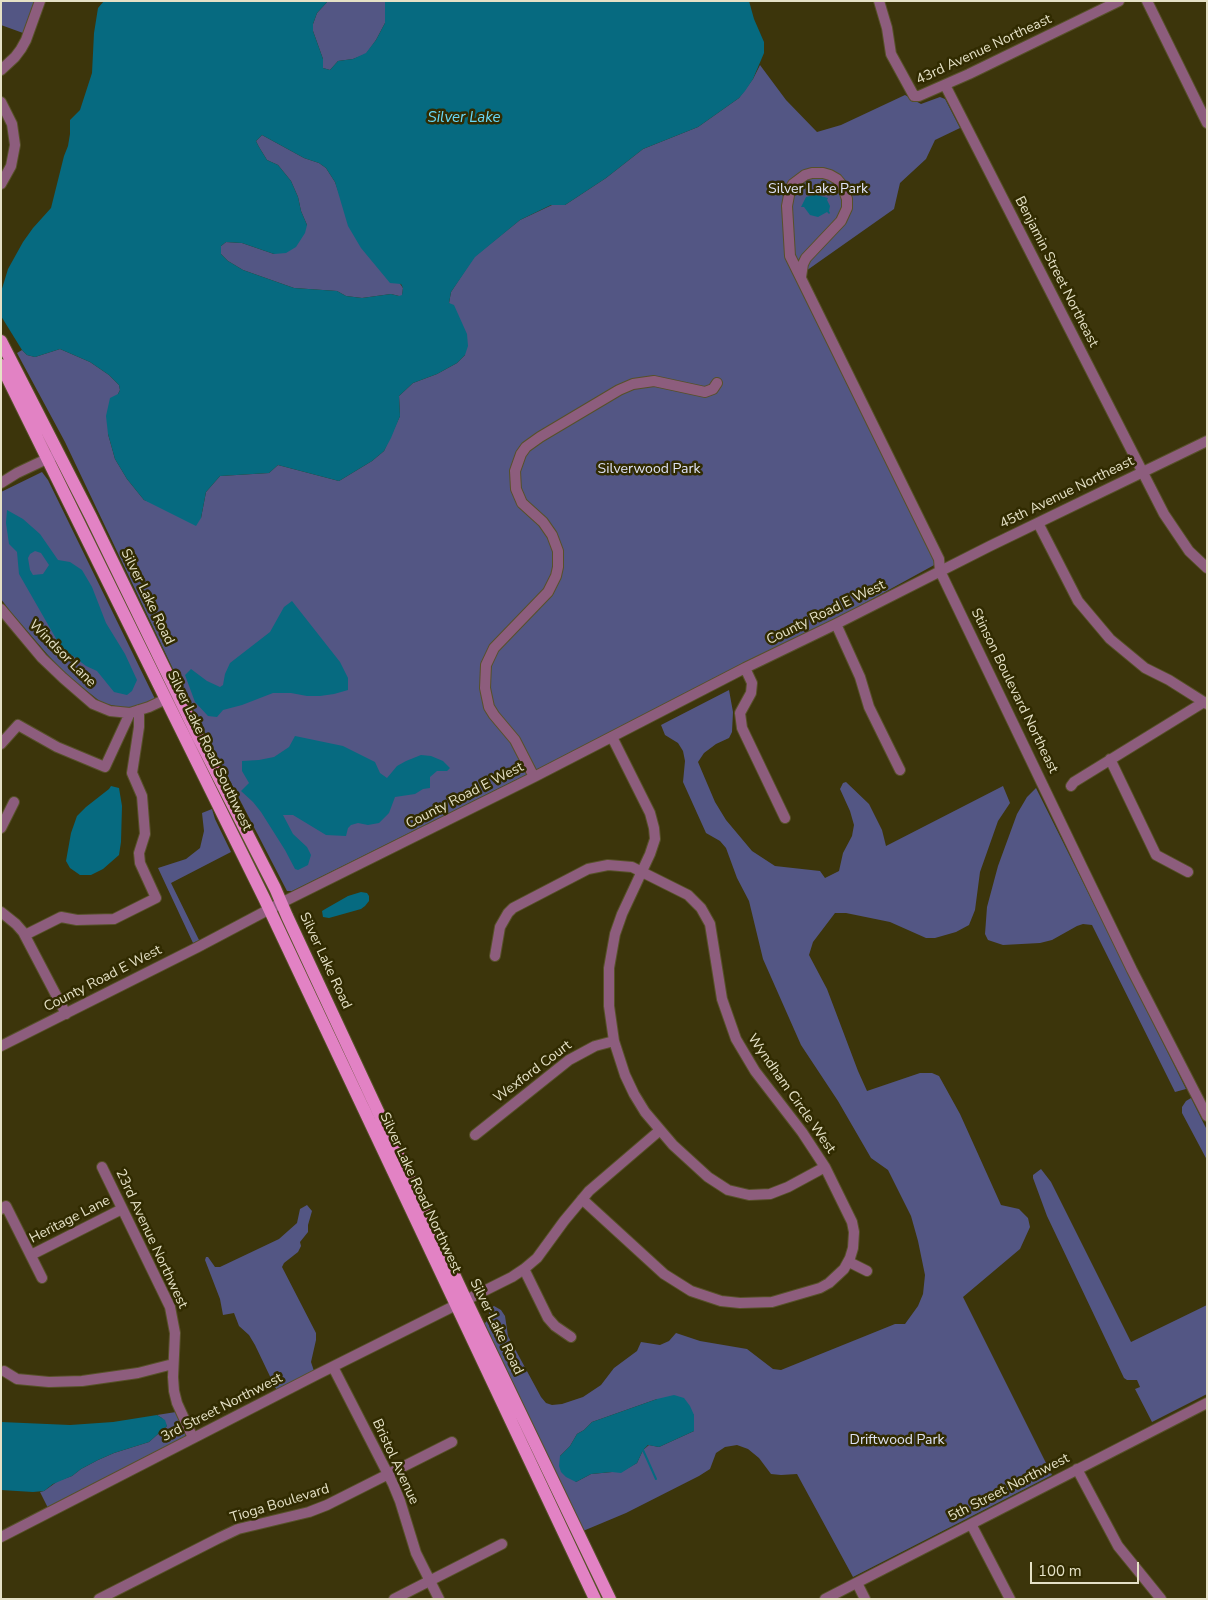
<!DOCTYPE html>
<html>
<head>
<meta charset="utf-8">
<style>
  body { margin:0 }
  #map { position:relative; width:1208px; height:1600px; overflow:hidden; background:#3c350b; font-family:"Nunito Sans",sans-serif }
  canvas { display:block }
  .frame { position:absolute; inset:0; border:2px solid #e5e1c6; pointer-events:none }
  .scale { position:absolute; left:1030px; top:1562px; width:109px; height:22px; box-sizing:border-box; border:2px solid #e5e1c6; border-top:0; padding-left:6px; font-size:15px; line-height:18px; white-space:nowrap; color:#e5e1c6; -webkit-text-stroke:4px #312b01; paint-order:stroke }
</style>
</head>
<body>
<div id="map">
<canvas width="1208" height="1600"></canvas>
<div class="frame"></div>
<div class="scale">100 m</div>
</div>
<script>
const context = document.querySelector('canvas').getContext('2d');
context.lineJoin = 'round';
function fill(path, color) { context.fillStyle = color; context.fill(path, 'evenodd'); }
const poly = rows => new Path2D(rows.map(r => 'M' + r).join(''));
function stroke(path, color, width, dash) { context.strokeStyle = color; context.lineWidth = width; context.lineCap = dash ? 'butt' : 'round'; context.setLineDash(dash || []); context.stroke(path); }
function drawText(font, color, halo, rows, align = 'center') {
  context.font = font + ' "Nunito Sans",sans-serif'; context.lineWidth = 5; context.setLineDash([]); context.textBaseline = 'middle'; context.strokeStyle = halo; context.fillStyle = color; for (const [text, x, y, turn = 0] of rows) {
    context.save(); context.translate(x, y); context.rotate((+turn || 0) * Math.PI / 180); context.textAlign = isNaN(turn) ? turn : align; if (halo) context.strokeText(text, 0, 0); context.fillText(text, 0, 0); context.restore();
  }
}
const green = poly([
  [1,1,35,1,23,33,1,25],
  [328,1,385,1,385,23,376,40,366,54,353,59,338,61,330,70,323,68,323,59,313,31,313,24,317,13],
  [760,65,786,100,817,132,841,125,905,95,921,104,940,97,945,99,960,128,935,140,926,159,900,183,894,209,796,278,936,560,936,564,854,609,698,689,357,859,292,891,287,891,183,690,65,442,17,353,22,350,27,355,35,357,60,349,90,362,109,375,119,385,120,390,118,394,108,434,115,459,127,479,144,500,201,518,206,492,220,476,269,473,278,465,339,481,372,461,384,451,400,416,399,396,413,383,437,374,457,363,465,355,449,303,451,292,474,257,520,220,552,205,565,205,606,178,643,149,698,127,739,98,753,79],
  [262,135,304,158,319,163,326,168,335,182,341,199,403,288,402,296,399,296,391,294,362,298,346,296,337,291,294,288,243,270,228,261,221,254,221,246,226,242,242,243,274,254,307,225,301,211,298,197,291,181,278,165,267,160,259,147,256,141],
  [42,472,48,480,155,699,135,707,124,708,102,703,67,675,47,654,10,611,1,599,1,492],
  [729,690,733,712,732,732,729,738,716,744,704,753,698,762,715,802,726,820,752,851,775,866,820,871,825,878,839,871,843,853,852,836,854,825,850,811,840,789,843,783,846,782,869,804,882,830,886,846,1003,786,1010,803,998,821,980,872,975,910,969,925,956,932,935,938,926,938,890,922,846,913,835,913,813,942,809,955,827,989,858,1071,867,1091,920,1073,932,1073,939,1076,960,1114,1001,1205,1019,1209,1028,1218,1030,1227,1020,1249,963,1297,1052,1475,853,1577,797,1474,781,1475,771,1474,759,1458,748,1449,737,1445,725,1447,716,1453,710,1469,699,1476,626,1513,583,1531,484,1324,488,1320,490,1308,494,1306,501,1310,505,1316,508,1336,541,1397,546,1403,552,1405,562,1404,583,1397,601,1385,614,1368,637,1351,641,1342,660,1345,669,1341,676,1333,700,1341,747,1349,773,1369,781,1370,895,1324,905,1324,918,1306,923,1294,925,1275,918,1241,911,1216,888,1170,871,1158,838,1101,801,1045,763,959,749,901,737,878,726,848,720,841,706,833,683,782,685,761,683,751,678,743,665,735,661,725],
  [657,1399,694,1415,694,1431,659,1447,649,1445,643,1450,637,1463,621,1472,612,1472,591,1474,576,1482,560,1456,570,1446,577,1434,584,1430,592,1422],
  [1036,788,1186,1089,1175,1092,1092,925,1083,924,1077,926,1052,940,1040,943,1003,945,988,940,985,934,987,907,998,866,1017,814,1027,797],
  [212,809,215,819,231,852,171,883,199,940,193,943,158,868,186,859,200,848,204,831,202,813],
  [1191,1098,1207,1130,1207,1160,1182,1113,1182,1107,1186,1101],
  [1041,1169,1051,1182,1131,1342,1207,1305,1207,1394,1152,1422,1135,1389,1140,1387,1137,1380,1127,1380,1124,1378,1047,1216,1033,1178,1033,1175],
  [307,1205,312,1211,308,1225,308,1232,300,1242,301,1246,298,1252,284,1263,282,1267,316,1333,316,1340,311,1362,314,1371,277,1391,255,1345,249,1335,239,1326,234,1313,223,1315,220,1299,205,1260,206,1257,208,1257,215,1267,220,1267,279,1239,297,1223,300,1209],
  [176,1412,185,1431,185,1437,48,1508,40,1492,44,1491,58,1481,72,1476,81,1469,98,1460,114,1453,149,1442,167,1426,162,1418,157,1415]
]);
const water = poly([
  [104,1,328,1,317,13,313,24,313,31,323,59,323,68,330,70,338,61,353,59,366,53,376,40,385,23,385,1,749,1,754,19,764,42,764,53,753,79,745,91,739,98,698,127,643,149,606,178,565,205,551,205,520,220,475,257,451,292,449,303,454,305,467,334,468,346,465,355,457,363,437,374,413,383,399,396,400,416,391,438,384,451,372,461,339,481,278,465,269,473,220,476,206,492,201,518,196,526,144,500,127,479,115,459,108,434,106,416,110,398,118,394,120,390,119,385,109,375,90,362,60,349,35,357,27,355,22,350,1,316,1,292,8,269,23,242,33,228,51,208,64,156,68,146,70,134,70,120,80,110,92,73,94,33,98,8],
  [262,135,304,158,319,163,326,168,335,182,348,226,361,248,390,283,401,284,403,288,402,295,399,296,391,294,362,298,346,296,337,291,294,288,243,270,228,261,221,254,221,246,226,242,242,243,274,254,286,253,296,247,305,233,307,225,301,211,298,197,291,181,278,165,267,160,259,147,256,141],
  [816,192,817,195,828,198,827,200,830,206,829,211,830,213,829,214,827,212,818,217,810,215,804,207,801,207,806,197,814,195],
  [7,510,23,519,40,534,58,560,70,562,82,570,92,587,106,623,125,654,137,680,132,691,127,695,114,692,97,671,86,666,73,656,67,653,58,642,19,574,17,552,9,544,6,523],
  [35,551,41,553,49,565,43,574,33,575,30,570,28,558,30,554],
  [292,601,340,662,348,678,348,690,334,694,320,696,307,696,291,693,273,693,242,705,223,710,217,717,208,716,195,702,185,675,191,669,207,681,220,687,223,685,225,674,230,663,270,632,284,607],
  [295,736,343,746,375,762,380,773,387,778,397,766,406,761,421,755,431,756,443,761,450,768,447,771,437,771,430,777,430,788,423,789,415,794,395,797,389,813,379,823,368,825,358,823,351,825,348,828,346,836,326,835,293,815,283,815,293,834,307,847,311,855,308,865,298,870,295,869,285,850,261,812,253,802,241,791,249,783,242,771,242,761,259,760,274,757,289,747],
  [111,786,119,788,122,806,121,842,119,855,103,869,91,875,80,875,70,868,66,861,71,833,77,816,86,807,109,789],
  [361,892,367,893,369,896,369,901,365,906,361,909,329,918,323,917,322,911,327,908,348,896],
  [674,1395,684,1398,690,1406,694,1415,694,1431,659,1447,648,1445,643,1450,637,1463,621,1473,612,1472,591,1474,576,1482,566,1477,561,1472,559,1466,560,1456,570,1446,577,1434,584,1430,592,1422,657,1399],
  [157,1415,165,1420,167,1426,149,1442,114,1453,98,1460,81,1469,72,1476,53,1484,44,1491,33,1492,1,1490,1,1422,70,1425,113,1422]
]);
const stream = poly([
  [643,1450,656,1479]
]);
const minor = poly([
  [879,1,887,28,891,54,914,96,919,96,969,74,1119,1],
  [1147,1,1207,123],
  [1,70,15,57,21,49,26,40,40,1],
  [945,85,1164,514,1189,551,1207,568],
  [1,102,12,124,15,145,11,166,1,184],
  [801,277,803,264,806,258,841,221,847,208,847,199,842,185,837,179,830,175,823,173,812,173,805,175,793,184,790,190,787,206,790,256,939,559,940,571,1084,871,1132,970,1207,1116],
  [1,483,17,473,53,456],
  [1038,523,1078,601,1110,639,1145,668,1169,680,1207,704],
  [1,609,42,658,63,678,93,704,110,711,130,713,149,707,166,699],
  [836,624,860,677,869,707,900,770],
  [745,668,752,683,751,693,740,713,742,728,785,818],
  [612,737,650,813,654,828,655,839,650,854,622,914,615,934,609,968,609,1006,614,1041,625,1075,634,1094,645,1112,673,1145,708,1177,728,1190,749,1195,770,1194,788,1187,825,1167],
  [1,744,18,725,57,747,105,767,130,713],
  [1110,759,1156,855,1188,872],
  [534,777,515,740,494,715,489,707,485,688,486,665,494,648,548,592,556,576,558,567,558,551,552,535,543,522,522,503,516,489,515,471,521,454,526,447,540,437,619,390,633,384,654,381,705,392,713,389,717,383],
  [1071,786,1074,782,1204,702],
  [1,828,14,802],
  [1,912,16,924,23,932,66,1014],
  [25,935,61,917,77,920,114,919,156,898,140,863,139,853,145,834,142,796,132,773,139,727,139,710],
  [495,956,500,927,508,913,513,908,588,869,608,865,632,867,688,895,701,908,710,924,722,999,736,1039,755,1071,802,1132,825,1167,852,1222,854,1232,853,1248,850,1258,844,1269,829,1283,820,1288,772,1302,740,1303,721,1301,691,1291,664,1274,582,1199],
  [1,1046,198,947,281,903,534,777,745,668,836,624,990,546,1207,441],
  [475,1135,569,1060,595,1046,614,1041],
  [102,1167,170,1307,175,1333,173,1377,174,1391,177,1403,193,1438],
  [1,1209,6,1206,42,1278],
  [31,1255,122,1209],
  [849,1262,867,1271],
  [524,1269,548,1318,555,1326,571,1337],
  [333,1367,393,1484,400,1501,416,1553,439,1599],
  [4,1371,17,1379,49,1382,82,1381,138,1373,173,1364],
  [1077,1469,1118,1546,1161,1599],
  [971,1524,1010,1599],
  [1,1537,316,1375,512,1277,524,1269,537,1258,564,1221,589,1191,659,1131],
  [857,1583,865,1599],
  [99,1599,219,1538,238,1529,309,1512,327,1505,452,1442],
  [394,1599,502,1544],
  [825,1599,1207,1403]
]);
const major = poly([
  [1,341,91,517,199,739,275,888,287,916,466,1300,610,1599],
  [1,365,264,898,595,1599]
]);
const streetNames = [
  ["43rd Avenue Northeast",984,50,-25],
  ["Benjamin Street Northeast",1056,272,63],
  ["45th Avenue Northeast",1067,493,-26],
  ["Silver Lake Road",147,597,64],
  ["County Road E West",826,613,-26],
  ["Windsor Lane",62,654,45],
  ["Stinson Boulevard Northeast",1014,691,64],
  ["Silver Lake Road Southwest",209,751,64],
  ["County Road E West",465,796,-27],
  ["Silver Lake Road",325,961,65],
  ["County Road E West",103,979,-27],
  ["Wexford Court",533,1072,-37],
  ["Wyndham Circle West",791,1094,55],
  ["Silver Lake Road Northwest",420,1193,65],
  ["Heritage Lane",70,1220,-27],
  ["23rd Avenue Northwest",151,1239,65],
  ["Silver Lake Road",496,1327,64],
  ["3rd Street Northwest",222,1408,-27],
  ["Bristol Avenue",395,1462,65],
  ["5th Street Northwest",1009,1488,-27],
  ["Tioga Boulevard",280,1504,-17]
];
const parkNames = [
  ["Silver Lake Park",818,190],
  ["Silverwood Park",649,470],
  ["Driftwood Park",897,1441]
];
const waterNames = [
  ["Silver Lake",464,118]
];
fill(green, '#535684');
fill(water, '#066a80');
stroke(stream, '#066a80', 2);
stroke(minor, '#575129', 12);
stroke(major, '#575129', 14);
stroke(minor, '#8d5d7d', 10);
stroke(major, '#e282c4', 12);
drawText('14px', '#e5e1c6', '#312b01', streetNames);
drawText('14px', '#dfe2f6', '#312b01', parkNames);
drawText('italic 15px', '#6ad9f9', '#312b01', waterNames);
</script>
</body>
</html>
